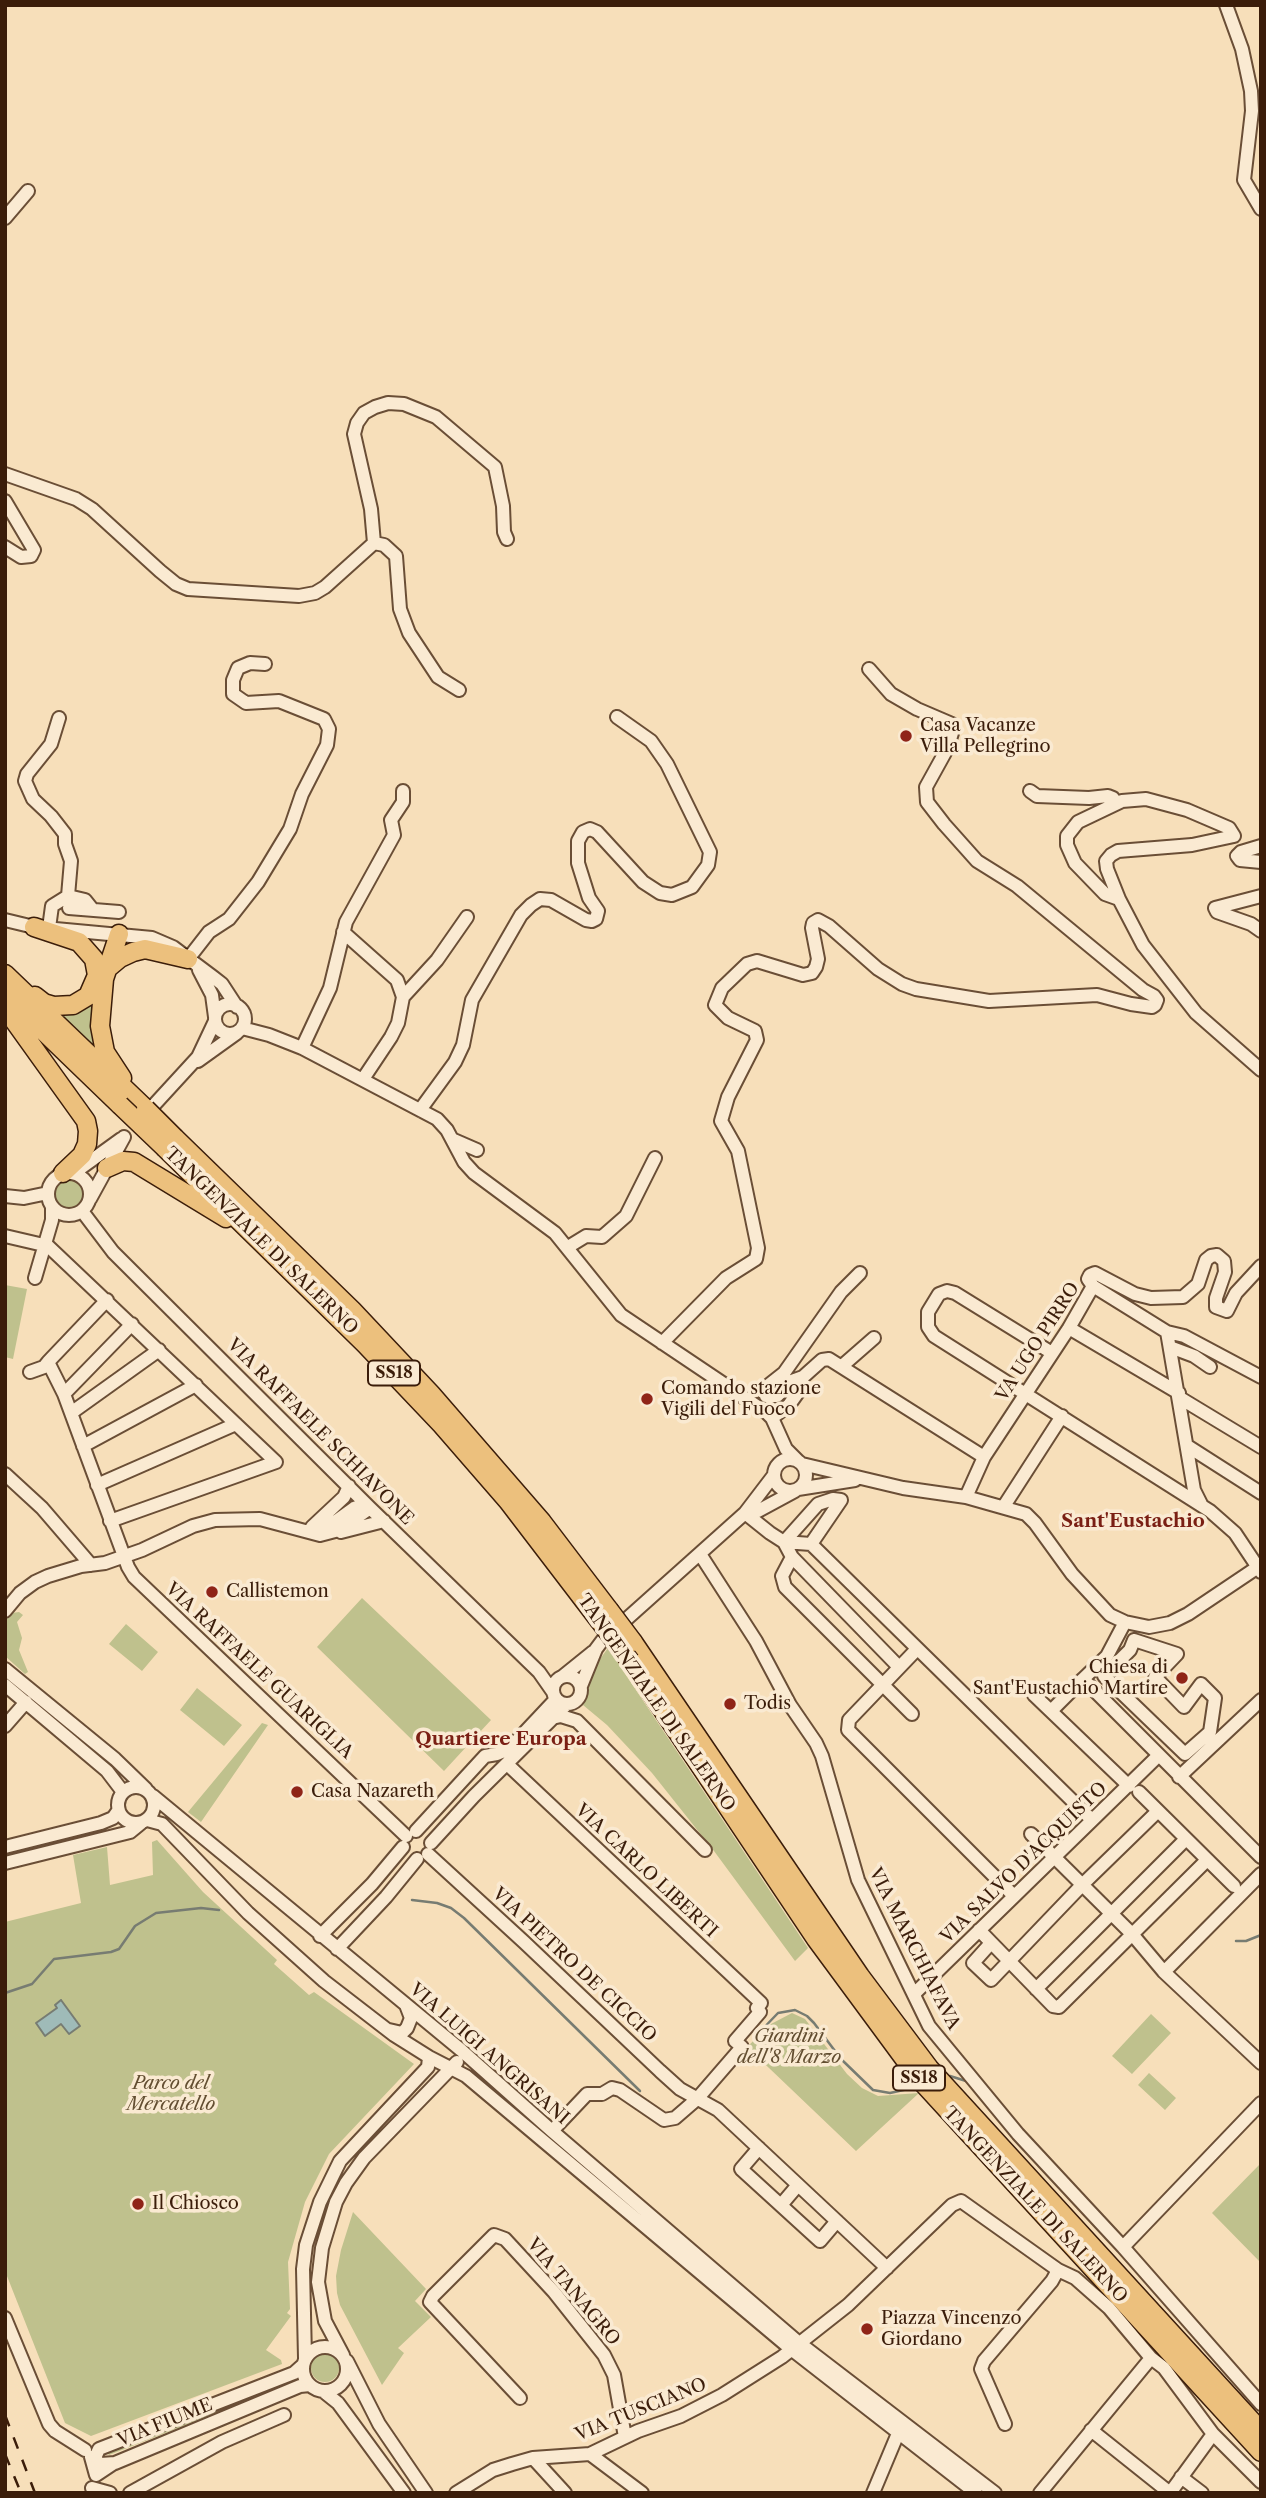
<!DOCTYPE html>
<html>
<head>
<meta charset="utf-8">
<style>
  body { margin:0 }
  #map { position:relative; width:1266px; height:2498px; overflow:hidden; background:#f7dfba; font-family:"Libre Caslon Text",serif }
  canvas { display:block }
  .frame { position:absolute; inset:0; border:7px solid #3b1d0a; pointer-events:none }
</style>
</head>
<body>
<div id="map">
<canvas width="1266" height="2498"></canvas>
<div class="frame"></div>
</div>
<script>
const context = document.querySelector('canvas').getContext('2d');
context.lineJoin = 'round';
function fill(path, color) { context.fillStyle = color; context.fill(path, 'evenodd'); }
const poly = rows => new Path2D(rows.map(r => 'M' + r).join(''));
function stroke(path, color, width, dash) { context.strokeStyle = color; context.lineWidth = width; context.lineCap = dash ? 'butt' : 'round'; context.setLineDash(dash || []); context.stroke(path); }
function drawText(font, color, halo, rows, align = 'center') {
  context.font = font + ' "Libre Caslon Text",serif'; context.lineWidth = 7; context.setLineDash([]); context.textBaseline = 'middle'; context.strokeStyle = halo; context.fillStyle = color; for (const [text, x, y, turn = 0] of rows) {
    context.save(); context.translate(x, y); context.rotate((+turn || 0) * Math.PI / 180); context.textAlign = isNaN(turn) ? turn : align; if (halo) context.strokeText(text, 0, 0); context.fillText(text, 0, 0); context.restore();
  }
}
const green = poly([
  [96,987,101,1054,50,1010],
  '53 1194a15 15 0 1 1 30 0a15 15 0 1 1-30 0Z',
  [5,1285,27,1289,13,1359,5,1357],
  [362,1598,491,1720,444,1771,317,1647],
  [19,1612,23,1615,17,1622,22,1638,19,1650,28,1672,25,1674,5,1656,5,1621,12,1613],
  [126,1624,158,1652,142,1671,109,1644],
  [608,1648,808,1948,795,1961,714,1851,652,1773,607,1725,583,1705,589,1690,590,1673],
  [197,1688,242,1725,224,1746,180,1710],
  [262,1723,268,1725,201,1822,188,1812],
  [157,1840,203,1892,277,1960,274,1964,309,1995,314,1992,414,2064,329,2154,305,2202,288,2262,290,2309,287,2313,291,2316,266,2350,281,2360,282,2364,91,2436,65,2423,5,2271,5,1922,81,1903,73,1855,107,1847,110,1885,153,1875,152,1842],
  [792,2013,805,2019,847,2074,862,2088,878,2096,919,2093,856,2151,747,2047,771,2024],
  [1151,2014,1171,2033,1132,2074,1112,2056],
  [1149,2073,1176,2098,1165,2110,1138,2085],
  [1261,2163,1261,2263,1212,2213],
  [353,2212,426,2289,415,2301,431,2317,398,2348,404,2353,382,2385,340,2305,337,2293,336,2276,341,2250],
  '311 2368a14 14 0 1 1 28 0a14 14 0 1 1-28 0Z',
  [263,2389,265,2394,109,2455,105,2451]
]);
const water = poly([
  [61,2000,80,2026,69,2034,61,2024,45,2036,36,2023,57,2008,55,2005,61,2000]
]);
const stream = poly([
  [412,1900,437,1903,451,1908,464,1918,640,2091],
  [1236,1941,1246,1941,1261,1935],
  [5,1993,32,1984,54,1959,111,1952,119,1949,135,1926,156,1913,201,1908,219,1910],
  [754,2038,778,2013,795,2010,807,2016,814,2023,841,2059,873,2090,890,2093,917,2087],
  [950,2076,966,2081]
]);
const minor = poly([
  [1226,5,1242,49,1251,91,1252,111,1244,180,1261,209],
  [5,218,28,191],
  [5,474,76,499,92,509,160,571,176,584,188,589,299,596,315,593,325,587,374,543,371,509,354,434,357,423,364,413,375,407,388,403,404,404,436,417,495,467,503,506,504,532,507,539],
  [5,501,34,550,31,556,21,557,5,547],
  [374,543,384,545,396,556,400,609,409,633,438,677,459,690],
  [59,718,51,744,27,774,25,781,33,799,51,816,65,834,65,844,71,861,68,896],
  [1030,791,1037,796,1089,798,1108,796,1113,798,1116,803],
  [1261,846,1241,852,1237,856,1240,860,1261,862],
  [1261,896,1215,908,1217,912,1251,924,1261,931],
  [1119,899,1107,869,1106,861,1111,855,1118,851,1192,845,1234,836,1229,828,1187,810,1146,799,1122,801,1078,822,1067,836,1067,845,1075,863,1105,894,1119,899,1143,945,1196,1013,1261,1070],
  [69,908,119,912],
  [5,920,34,927,152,938,173,947,213,977,222,984,237,1007],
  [49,928,52,906,68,896,85,900,93,910],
  [343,932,397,980,403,997,398,1023,391,1037,363,1079],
  [188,959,209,932,229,919,258,882,290,829,302,794,327,745,329,729,324,719,279,701,246,703,233,694,233,680,238,668,250,663,265,664],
  [199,970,212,995,215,1017],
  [403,997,437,960,467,917],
  '215 1019a15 15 0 1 1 30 0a15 15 0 1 1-30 0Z',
  [242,1028,269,1035,302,1048,437,1119,447,1130,464,1162,474,1173,555,1233,621,1315,767,1413,772,1418,786,1449,798,1461],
  [302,1048,330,988,346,922,394,835,391,820,403,802,403,791],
  [198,1061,237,1033],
  [154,1105,198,1057,215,1021],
  [420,1110,455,1062,463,1045,472,1000,521,915,531,905,540,899,551,900,586,920,592,921,596,919,598,911,589,898,578,863,578,841,583,832,590,829,597,832,643,882,660,893,672,895,692,887,708,865,710,852,667,764,651,741,617,717],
  [454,1140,477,1150],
  '48 1194a21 21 0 1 1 42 0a21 21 0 1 1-42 0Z',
  [74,1173,121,1139],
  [5,1196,24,1198,48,1193],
  [90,1199,124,1137],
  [82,1211,113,1252,370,1508,539,1672,553,1692],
  [5,1236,48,1246,276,1462,110,1521],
  [568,1247,586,1236,602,1237,626,1216,655,1158],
  [35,1278,52,1220,52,1207],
  [1093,1286,1088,1279,1090,1275,1095,1273,1135,1294,1151,1298,1183,1297,1198,1284,1206,1260,1211,1256,1217,1255,1224,1261,1225,1272,1216,1298,1216,1307,1227,1311,1236,1293,1261,1266],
  [107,1300,48,1362,64,1394,128,1567,134,1577,406,1836],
  [1069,1328,1179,1393],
  [1167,1332,1184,1336,1261,1377],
  [662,1343,726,1278,756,1259,758,1248,738,1151,721,1121,728,1097,757,1040,755,1031,728,1018,715,1005,722,988,747,964,757,961,803,975,812,973,816,967,818,959,812,928,813,923,818,920,829,926,878,969,902,984,916,989,989,1001,1097,995,1131,1004,1152,1007,1155,1005,1157,1000,1154,996,1143,990,1017,886,977,861,944,824,927,802,926,787,947,749,952,733,952,724,917,709,891,694,869,669],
  [1170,1347,1194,1356,1210,1367],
  [1052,1353,955,1293,947,1291,939,1294,928,1312,928,1327,934,1336,1210,1511,1235,1533,1261,1572],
  [842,1366,874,1338],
  [30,1372,44,1367,48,1362],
  [803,1377,792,1381,777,1396,766,1396,765,1388,784,1373,841,1292,860,1273],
  [64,1394,132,1324],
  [1180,1398,1261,1447],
  [71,1413,159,1350],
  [772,1418,789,1405,799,1391,803,1377,822,1360,829,1359,984,1457],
  [83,1446,196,1385],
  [1189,1447,1261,1493],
  '774 1475a16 16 0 1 1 32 0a16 16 0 1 1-32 0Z',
  [802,1464,903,1488,966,1497,1026,1514,1035,1523,1072,1574,1110,1615,1125,1622,1149,1627,1170,1623,1188,1614,1261,1565],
  [5,1474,42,1508,91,1565],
  [97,1485,236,1424],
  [798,1489,855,1480],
  [966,1497,984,1457,1069,1328,1093,1286,1167,1332,1194,1490,1201,1504],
  [1004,1506,1062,1416],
  [745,1513,770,1533,784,1542,792,1557,782,1576,785,1587,912,1714],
  [745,1513,758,1511,795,1491],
  [312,1527,344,1497,349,1486],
  [307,1531,336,1521,354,1508,366,1504],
  [341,1532,384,1521],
  [784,1542,811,1544,1092,1820],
  [784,1542,818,1504,833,1499,841,1500,811,1544],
  [700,1554,756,1641,790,1705,816,1743,822,1756,858,1880,929,2026,1018,2134,1123,2247,1261,2404],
  [792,1557,899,1667],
  [5,1611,20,1593,35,1582,48,1576,81,1566,105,1563,142,1550,193,1526,215,1520,260,1519,320,1535,339,1530,370,1508],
  [1125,1622,1107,1656,1083,1679,1261,1857],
  [1134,1640,1177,1654,1155,1677,1184,1707,1201,1684,1215,1698,1210,1732,1185,1754,1104,1676,1130,1650,1134,1640],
  [917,1649,849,1720,848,1730,1014,1896],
  [5,1669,115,1759,146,1789],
  '553 1690a14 14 0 1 1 28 0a14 14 0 1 1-28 0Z',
  [562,1677,593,1652],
  [5,1685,107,1771,123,1792],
  [581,1686,596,1649,602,1641,745,1513,774,1475],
  [1034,1695,1129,1786],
  [1051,1711,1083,1679],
  [552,1718,561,1716,577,1721,705,1850],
  [5,1726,26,1702],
  [507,1764,761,2003,757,2008,760,2012,735,2041,742,2047,697,2099,675,2118,664,2120,620,2090,612,2088,602,2094,587,2094,552,2131],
  [1179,1777,1261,1700],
  '118 1805a18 18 0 1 1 36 0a18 18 0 1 1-36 0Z',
  [1139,1792,1234,1886],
  [153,1796,461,2050,552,2131,798,2342,995,2493],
  [147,1820,162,1824,248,1913,324,1981,394,2035,429,2057,466,2076,791,2349,976,2493],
  [416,1831,485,1756,497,1754,509,1749,556,1699],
  [1031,1834,1132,1934,1164,1972,1261,1874],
  [431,1843,474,1796,566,1705],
  [5,1847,101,1823,113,1818,118,1811],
  [428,1854,524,1942,660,2071,680,2089,718,2110,887,2268],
  [5,1863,130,1832,141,1823],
  [979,1930,1053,2006,1059,2007,1207,1860],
  [320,1936,372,1884,403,1847],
  [991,1943,973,1963,991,1980,1083,1884,1158,1811],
  [337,1949,386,1897,417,1859],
  [1164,1972,1261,2063],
  [1036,1989,1186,1839],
  [914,1994,1158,1756],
  [389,2030,402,2033,407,2028,411,2018,406,2005],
  [759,2148,741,2169,820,2241,837,2221],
  [781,2205,798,2185],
  [1123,2247,1261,2103],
  [5,2318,49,2424,55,2431,85,2450],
  '303 2369a22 22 0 1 1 44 0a22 22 0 1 1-44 0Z',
  [343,2355,325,2321,318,2282,322,2248,336,2202,346,2183,364,2158,457,2062],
  [305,2358,303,2269,306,2245,320,2202,340,2161,428,2067,429,2057],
  [347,2361,379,2424,426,2493],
  [323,2391,338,2403,404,2493],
  [520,2398,430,2302,433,2296,494,2235,505,2239,554,2292,604,2355,614,2375,625,2437],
  [1005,2424,981,2369,984,2361,1052,2281,1058,2270],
  [1091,2430,1170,2493,1213,2434],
  [590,2454,642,2493],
  [91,2457,96,2475,114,2463],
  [533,2458,565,2493],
  [94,2460,99,2449,294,2373,303,2365],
  [94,2460,101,2464,115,2463,300,2386,310,2385],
  [1181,2477,1202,2493],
  [92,2488,110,2493],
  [130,2493,222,2442,284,2415],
  [456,2493,493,2470,512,2464,533,2458,590,2454,638,2431,681,2416,722,2395,782,2357,848,2305,952,2205,961,2201,1058,2270,1075,2278,1109,2308,1151,2358,1164,2368,1213,2434,1261,2482],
  [873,2493,899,2431],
  [1040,2493,1151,2358]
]);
const highway = poly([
  [34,927,79,942,94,959,97,975],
  [119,934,104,979,100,1026,105,1052,122,1078],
  [108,968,120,958,133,952,145,949,188,959],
  [5,974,146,1109],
  [5,994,120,1105],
  [35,996,44,1003,54,1006,73,1005,88,996,98,973],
  [5,1008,86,1121,88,1131,87,1144,82,1155,63,1173],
  [175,1138,352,1310,431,1394,542,1522,609,1610],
  [165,1148,365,1344,442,1425,508,1501,599,1620],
  [107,1168,123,1161,134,1162,226,1218],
  [633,1642,860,1976,929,2068,1261,2431],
  [630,1661,816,1939,920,2080,1261,2452]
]);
const rail = poly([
  [5,2415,35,2493],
  [5,2454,21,2493]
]);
const highwayBridge = poly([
  [120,1105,165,1148],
  [146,1109,175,1138],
  [609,1610,633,1642],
  [599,1620,630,1661]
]);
const markers = [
  [906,736,7,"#8f2418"],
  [647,1399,7,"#8f2418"],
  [212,1592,7,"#8f2418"],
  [1182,1678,7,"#8f2418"],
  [730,1704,7,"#8f2418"],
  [297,1792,7,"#8f2418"],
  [138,2204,7,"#8f2418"],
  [867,2329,7,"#8f2418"]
];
const shields = [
  [394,1373,52],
  [919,2078,52]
];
const shieldNames = [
  ["SS18",394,1373],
  ["SS18",919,2078]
];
const poiNames = [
  ["Casa Vacanze",920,726],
  ["Villa Pellegrino",920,747],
  ["Comando stazione",661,1389],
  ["Vigili del Fuoco",661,1410],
  ["Callistemon",226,1592],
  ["Chiesa di",1168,1668,"right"],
  ["Sant'Eustachio Martire",1168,1689,"right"],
  ["Todis",744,1704],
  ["Casa Nazareth",311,1792],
  ["Il Chiosco",152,2204],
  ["Piazza Vincenzo",881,2319],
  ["Giordano",881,2340]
];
const streetNames = [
  ["TANGENZIALE DI SALERNO",261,1241,44],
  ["VA UGO PIRRO",1038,1342,-57],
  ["VIA RAFFAELE SCHIAVONE",320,1432,45],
  ["VIA RAFFAELE GUARIGLIA",259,1671,43],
  ["TANGENZIALE DI SALERNO",656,1703,55],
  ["VIA SALVO D'ACQUISTO",1024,1863,-44],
  ["VIA CARLO LIBERTI",646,1871,43],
  ["VIA MARCHIAFAVA",914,1949,63],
  ["VIA PIETRO DE CICCIO",574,1965,43],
  ["VIA LUIGI ANGRISANI",489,2054,41],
  ["TANGENZIALE DI SALERNO",1035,2205,47],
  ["VIA TANAGRO",573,2292,50],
  ["VIA TUSCIANO",641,2410,-22],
  ["VIA FIUME",165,2423,-22]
];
const parkNames = [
  ["Giardini",789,2037],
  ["dell'8 Marzo",789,2058],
  ["Parco del",171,2084],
  ["Mercatello",171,2105]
];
const neighbourhoodNames = [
  ["Sant'Eustachio",1133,1522],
  ["Quartiere Europa",501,1740]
];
fill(green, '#bfc18d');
fill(water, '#9fbbb8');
stroke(water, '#777c72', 2);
stroke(stream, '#777c72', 2.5);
stroke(minor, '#6a4e36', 16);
stroke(highway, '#3b1d0a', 21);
stroke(minor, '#faead2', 12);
stroke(highway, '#ecc07d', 18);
stroke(rail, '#3b1d0a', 2.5, [12, 12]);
stroke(highwayBridge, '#3b1d0a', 21, []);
stroke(highwayBridge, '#ecc07d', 18);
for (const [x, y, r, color] of markers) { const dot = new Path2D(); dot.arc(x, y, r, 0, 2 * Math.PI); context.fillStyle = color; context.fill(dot); stroke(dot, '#faead2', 2.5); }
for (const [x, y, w] of shields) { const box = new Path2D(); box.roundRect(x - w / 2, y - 12.5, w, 25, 5); context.fillStyle = '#faead2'; context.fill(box); stroke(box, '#3b1d0a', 2); }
drawText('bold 16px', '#3b1d0a', null, shieldNames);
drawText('18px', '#3b1d0a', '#faead2', poiNames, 'left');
drawText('18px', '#3b1d0a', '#faead2', streetNames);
drawText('italic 18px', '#634e31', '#faead2', parkNames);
drawText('bold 19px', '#7a1f14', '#faead2', neighbourhoodNames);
</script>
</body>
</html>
